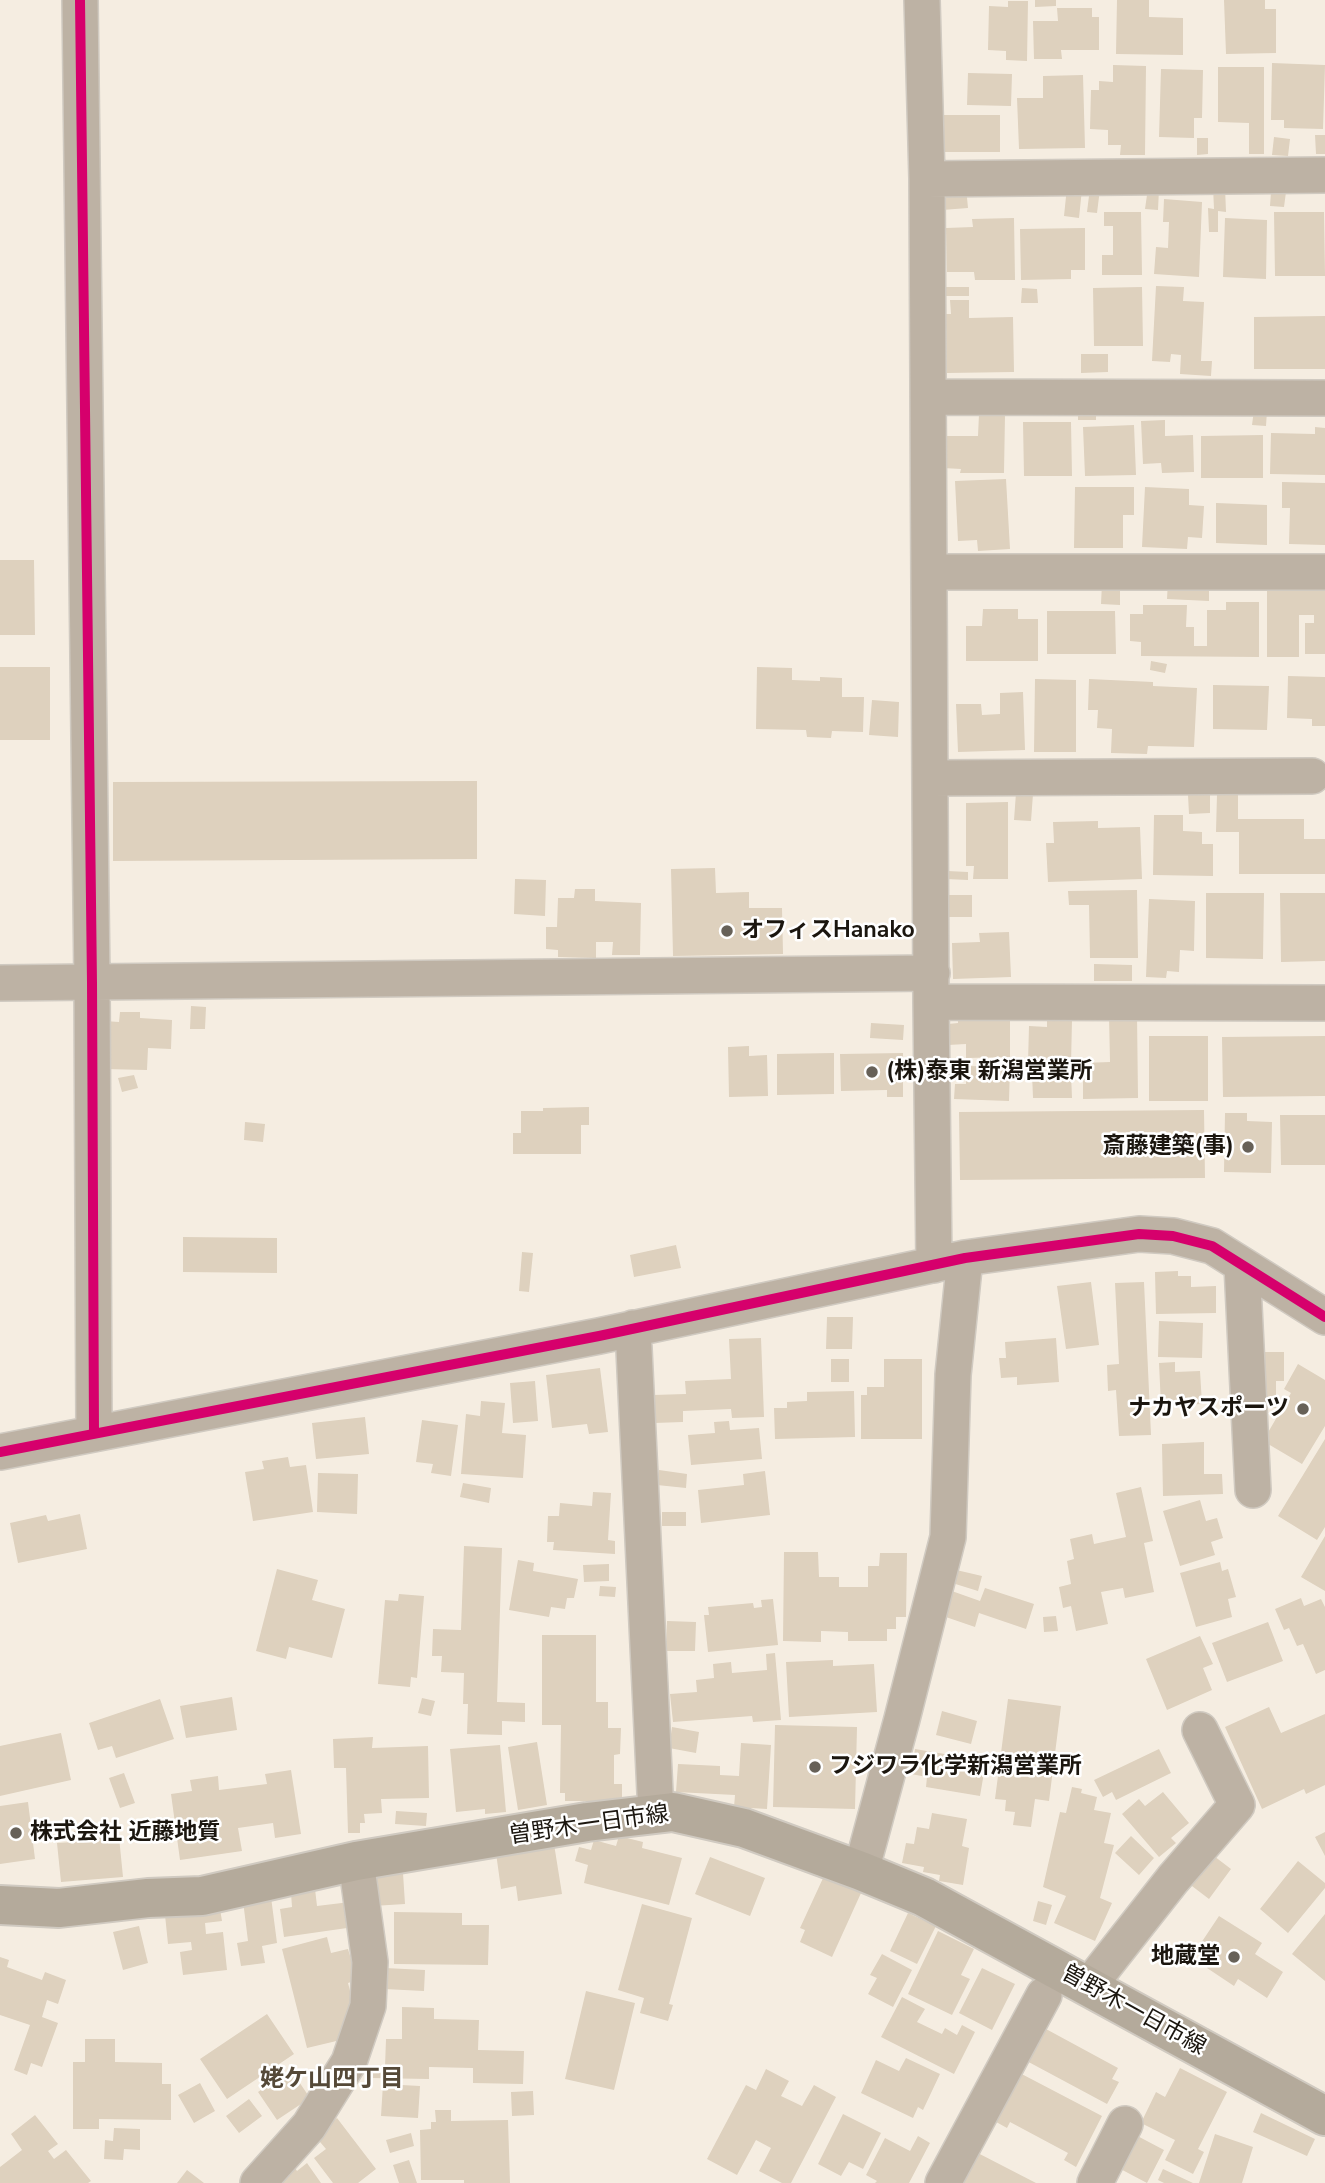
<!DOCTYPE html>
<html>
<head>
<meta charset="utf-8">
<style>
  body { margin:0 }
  canvas { display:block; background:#f5ede1 }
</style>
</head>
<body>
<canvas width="1325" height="2183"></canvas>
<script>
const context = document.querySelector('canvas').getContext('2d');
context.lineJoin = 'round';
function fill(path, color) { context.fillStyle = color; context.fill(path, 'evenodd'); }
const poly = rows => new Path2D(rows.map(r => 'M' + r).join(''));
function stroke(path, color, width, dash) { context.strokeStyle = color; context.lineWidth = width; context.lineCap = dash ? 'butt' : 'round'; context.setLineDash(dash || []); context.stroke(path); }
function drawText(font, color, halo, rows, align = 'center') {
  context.font = font + ' "Nunito Sans","Noto Sans JP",sans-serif'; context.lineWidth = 5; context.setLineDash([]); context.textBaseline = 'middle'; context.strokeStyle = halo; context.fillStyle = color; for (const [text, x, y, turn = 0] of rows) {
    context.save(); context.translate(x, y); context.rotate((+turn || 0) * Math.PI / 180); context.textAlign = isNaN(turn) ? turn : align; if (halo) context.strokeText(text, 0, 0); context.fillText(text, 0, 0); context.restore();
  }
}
const building = poly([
  [1035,0,1056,0,1056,6,1035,7],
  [1117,0,1149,0,1149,17,1183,18,1183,55,1116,54],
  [1224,0,1265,0,1265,9,1276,9,1276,53,1226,54],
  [1008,1,1028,1,1027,61,1006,60,1006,51,988,50,989,6,1008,7],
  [1057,8,1092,8,1092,17,1099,17,1099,50,1061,50,1062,59,1034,59,1033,21,1058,21],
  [1272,63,1325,65,1323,129,1284,128,1284,120,1271,120],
  [1113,65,1146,66,1145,155,1120,155,1121,145,1108,145,1108,130,1090,129,1091,90,1099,90,1099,81,1113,82],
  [1218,67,1264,67,1264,154,1249,154,1249,123,1218,122],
  [1161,69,1203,70,1202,118,1194,118,1194,138,1159,137],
  [968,73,1012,74,1011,106,967,105],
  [1083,75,1085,148,1019,149,1017,98,1043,98,1043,76],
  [944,115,1000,115,1000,152,944,152],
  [1315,135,1325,135,1325,154,1316,154],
  [1274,137,1290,139,1288,156,1272,155],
  [1197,138,1208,138,1208,154,1197,155],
  [966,187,968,208,942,210,940,189],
  [1067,187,1082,189,1079,218,1064,216],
  [1213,187,1225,187,1226,212,1218,211,1218,232,1209,232,1208,208,1214,209],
  [1090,188,1100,189,1097,213,1087,212],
  [1148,188,1159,189,1158,210,1145,209],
  [1271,192,1286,192,1284,207,1270,206],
  [1164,199,1202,202,1199,277,1154,274,1156,247,1168,248,1169,222,1163,222],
  [1104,212,1141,212,1142,275,1102,275,1102,255,1113,255,1113,226,1104,226],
  [1274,212,1324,212,1325,276,1275,276],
  [1014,218,1015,280,975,280,974,272,947,272,946,228,973,227,972,219],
  [1225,218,1267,220,1266,279,1223,277],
  [1085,228,1085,270,1071,270,1071,279,1021,280,1020,229],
  [1156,286,1184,287,1183,301,1204,302,1201,361,1212,361,1211,376,1180,374,1181,355,1171,354,1170,362,1152,361],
  [940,287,969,287,969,296,940,296],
  [1142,287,1143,346,1094,346,1093,288],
  [1022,288,1037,289,1038,303,1021,303],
  [950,300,969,300,969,318,1013,317,1014,372,947,373,946,314,951,314],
  [1325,316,1325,369,1254,369,1254,317],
  [1081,354,1108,354,1108,372,1081,373],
  [1254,410,1267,411,1266,426,1252,425],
  [1078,411,1096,412,1096,420,1078,420],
  [979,414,1005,415,1004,473,960,473,961,469,943,468,944,436,978,436],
  [1165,420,1165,436,1193,435,1194,472,1162,473,1161,463,1143,464,1141,421],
  [1023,422,1071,422,1072,476,1024,476],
  [1134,425,1136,475,1085,476,1083,427],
  [1315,427,1325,428,1325,475,1270,474,1271,433,1315,434],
  [1263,435,1263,478,1201,478,1201,436],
  [1006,479,1010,549,978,551,977,540,958,541,955,481],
  [1282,482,1325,483,1325,545,1289,544,1290,508,1282,508],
  [1075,487,1134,487,1134,515,1123,515,1123,548,1074,548],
  [1145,487,1189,489,1189,505,1204,506,1202,538,1188,537,1187,549,1142,547],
  [1216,503,1267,505,1267,545,1216,543],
  [0,560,34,560,35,635,0,635],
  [1168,580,1209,582,1209,601,1167,599],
  [1102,583,1120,584,1120,605,1101,604],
  [1325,585,1325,654,1305,654,1305,623,1314,623,1314,615,1299,615,1299,657,1267,657,1267,589],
  [1226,602,1259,602,1259,657,1141,656,1141,642,1130,641,1130,614,1143,614,1143,605,1187,605,1186,627,1194,627,1194,646,1207,646,1207,610,1226,610],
  [983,609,1018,609,1018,619,1038,619,1038,661,966,661,966,626,982,626],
  [1047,611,1115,611,1116,654,1047,654],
  [1151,661,1167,664,1165,673,1150,670],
  [0,667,50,667,50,740,0,740],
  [757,667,792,668,792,680,820,681,820,677,842,678,842,697,864,697,863,732,832,731,831,738,807,737,806,730,756,729],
  [1288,676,1325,677,1325,726,1312,726,1312,719,1287,718],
  [1035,679,1076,680,1076,752,1034,752],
  [1089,679,1153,682,1153,686,1197,688,1194,747,1148,746,1147,754,1111,753,1112,729,1097,728,1098,710,1088,710],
  [1213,685,1269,686,1267,730,1213,729],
  [1023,692,1025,750,958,752,956,704,981,704,982,715,1000,714,1000,693],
  [872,700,899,702,898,737,869,735],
  [477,781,477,859,113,861,113,782],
  [1016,793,1033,794,1031,821,1014,820],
  [1217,794,1238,794,1238,819,1304,819,1304,839,1325,839,1325,874,1239,874,1239,832,1216,832],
  [1188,795,1210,795,1210,813,1189,814],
  [1008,802,1008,879,973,879,974,866,966,866,966,803],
  [1154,815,1183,815,1183,831,1202,832,1202,844,1213,844,1213,876,1153,875],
  [1098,821,1098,828,1140,827,1142,879,1048,882,1046,843,1054,843,1053,822],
  [715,868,716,893,749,892,749,908,782,908,783,954,673,956,671,869],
  [947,871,968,872,968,880,946,879],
  [515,879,546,880,545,916,514,914],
  [575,889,595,889,595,901,641,903,640,955,612,955,613,942,596,942,596,958,558,957,558,950,546,949,546,927,557,927,558,898,574,898],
  [1137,890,1138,958,1090,958,1089,905,1069,905,1068,891],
  [1206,893,1264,893,1263,959,1206,958],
  [1280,893,1325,893,1325,961,1281,962],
  [948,895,972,895,972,917,948,917],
  [1149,899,1195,901,1194,951,1180,950,1179,972,1167,971,1166,978,1146,977],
  [1009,932,1011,977,953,979,952,943,980,942,979,933],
  [1094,964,1132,965,1132,981,1094,981],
  [191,1006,206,1007,205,1029,190,1029],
  [120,1012,140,1012,140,1018,172,1020,171,1049,148,1048,147,1070,104,1069,105,1021,119,1022],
  [1137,1014,1138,1098,1083,1099,1083,1063,1110,1062,1109,1015],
  [1010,1018,1010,1057,966,1058,966,1044,948,1045,948,1024,958,1023,958,1019],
  [1047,1019,1072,1020,1071,1064,1028,1063,1029,1026,1047,1027],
  [871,1023,904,1025,903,1040,870,1038],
  [1149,1036,1208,1036,1208,1101,1149,1101],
  [1325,1036,1325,1096,1223,1097,1222,1037],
  [749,1046,749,1056,767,1055,768,1096,729,1097,728,1047],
  [834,1053,834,1094,777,1095,777,1054],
  [903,1053,903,1097,887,1097,887,1090,841,1091,840,1054],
  [966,1066,1010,1067,1009,1101,954,1099,955,1084,966,1084],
  [1032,1073,1071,1073,1072,1098,1033,1098],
  [134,1075,138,1088,122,1092,118,1078],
  [589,1107,589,1125,581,1125,581,1154,513,1154,513,1133,521,1133,521,1111,543,1111,543,1108],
  [1204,1110,1205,1178,960,1180,959,1112],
  [1225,1113,1247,1113,1247,1121,1272,1122,1271,1173,1224,1172],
  [1280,1115,1325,1115,1325,1165,1281,1165],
  [245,1122,265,1124,263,1142,244,1140],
  [183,1237,277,1238,277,1273,183,1272],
  [676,1245,681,1268,634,1277,630,1255],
  [522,1252,533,1253,529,1292,519,1291],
  [1178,1271,1178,1276,1191,1276,1191,1287,1216,1286,1216,1313,1156,1314,1155,1272],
  [1091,1282,1099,1345,1066,1349,1057,1286],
  [1144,1282,1151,1435,1119,1436,1116,1390,1108,1391,1107,1365,1119,1364,1115,1283],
  [827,1317,853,1317,852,1349,826,1349],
  [1159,1321,1203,1323,1202,1358,1158,1357],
  [761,1338,764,1417,732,1418,731,1409,683,1411,683,1422,654,1423,653,1395,686,1394,685,1381,731,1379,729,1339],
  [1056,1338,1059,1382,1017,1385,1017,1377,1001,1378,999,1358,1006,1358,1005,1342],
  [1258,1352,1284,1352,1284,1381,1276,1381,1276,1408,1259,1408],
  [831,1359,849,1359,849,1382,831,1382],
  [884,1359,922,1359,922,1439,861,1439,861,1395,867,1395,867,1387,884,1387],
  [1175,1362,1175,1372,1200,1371,1202,1404,1161,1406,1159,1363],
  [1298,1364,1325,1380,1325,1426,1302,1464,1263,1441,1291,1393,1284,1389],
  [600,1368,608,1432,589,1434,587,1424,552,1428,546,1375],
  [535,1381,538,1421,513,1423,510,1383],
  [854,1391,855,1437,775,1439,774,1408,787,1408,787,1402,807,1401,807,1392],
  [481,1401,505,1403,502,1433,526,1435,523,1478,461,1474,466,1414,480,1416],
  [365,1417,369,1454,316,1459,312,1423],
  [422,1420,458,1425,451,1476,431,1473,433,1464,416,1462],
  [729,1421,730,1430,759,1428,762,1459,691,1465,688,1435,715,1433,714,1422],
  [1325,1439,1325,1527,1317,1540,1278,1516],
  [1204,1442,1204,1474,1222,1474,1223,1494,1163,1496,1162,1444],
  [288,1457,290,1467,306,1465,313,1512,253,1521,245,1472,264,1469,262,1461],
  [659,1470,687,1474,686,1488,657,1485],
  [765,1471,770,1515,701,1523,698,1490,744,1485,743,1474],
  [318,1473,358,1474,357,1514,317,1512],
  [463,1483,491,1488,489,1503,460,1497],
  [1141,1487,1153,1541,1144,1543,1154,1592,1125,1598,1123,1588,1101,1592,1108,1624,1076,1631,1071,1606,1063,1608,1059,1587,1071,1584,1067,1561,1074,1559,1070,1539,1092,1534,1094,1544,1126,1537,1116,1493],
  [593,1492,611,1493,608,1540,615,1541,615,1554,553,1550,554,1542,547,1542,548,1516,559,1516,560,1503,592,1506],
  [1200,1500,1206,1521,1217,1518,1223,1538,1211,1542,1215,1555,1180,1566,1163,1511],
  [662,1512,686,1512,686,1526,662,1526],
  [80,1514,87,1549,18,1563,10,1523,46,1515,48,1521],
  [1325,1536,1325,1591,1301,1577],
  [464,1546,502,1548,497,1702,525,1703,525,1722,502,1721,502,1735,467,1734,468,1704,463,1704,464,1673,441,1672,442,1656,432,1656,433,1629,461,1630],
  [784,1552,818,1552,819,1577,839,1577,839,1587,868,1587,868,1566,879,1566,880,1553,907,1553,906,1617,896,1617,896,1629,887,1629,887,1641,848,1641,848,1632,821,1631,821,1642,783,1641],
  [518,1560,534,1563,533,1571,578,1579,574,1598,567,1598,565,1609,551,1607,549,1617,509,1610],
  [1220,1562,1222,1571,1228,1569,1236,1597,1228,1599,1232,1617,1196,1627,1180,1573],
  [609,1564,609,1581,584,1582,583,1565],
  [277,1569,318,1580,312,1600,345,1609,332,1658,289,1647,286,1659,256,1651],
  [952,1569,982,1576,978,1591,949,1582],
  [600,1586,616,1587,615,1597,599,1596],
  [985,1588,1034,1604,1026,1629,979,1613,975,1627,940,1615,949,1590,980,1601],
  [399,1594,424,1596,417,1678,411,1677,410,1687,378,1684,385,1600,398,1601],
  [1301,1598,1304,1606,1321,1599,1325,1607,1325,1670,1316,1674,1303,1644,1297,1646,1289,1628,1284,1630,1275,1609],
  [773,1599,778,1645,708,1652,704,1615,709,1615,708,1607,753,1603,754,1608,762,1607,761,1600],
  [1056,1616,1058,1631,1044,1632,1043,1617],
  [667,1621,696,1622,695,1651,666,1651],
  [1268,1622,1283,1661,1227,1682,1212,1643],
  [542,1635,596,1635,596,1702,608,1702,608,1728,621,1728,620,1754,614,1755,614,1784,622,1784,622,1801,565,1801,565,1793,560,1793,561,1725,542,1725],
  [1200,1636,1213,1664,1203,1668,1212,1690,1167,1710,1146,1659],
  [775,1653,781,1720,753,1722,752,1716,673,1722,670,1694,697,1692,696,1680,714,1678,713,1664,731,1662,732,1673,767,1670,766,1654],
  [833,1660,833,1666,874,1664,877,1712,789,1717,786,1662],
  [232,1697,237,1730,186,1738,180,1706],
  [422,1698,435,1701,431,1716,418,1713],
  [160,1699,174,1739,116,1758,112,1746,98,1750,89,1723],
  [1008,1699,1061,1706,1049,1801,1035,1799,1031,1827,1013,1825,1015,1812,1005,1811,1006,1800,995,1799],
  [1269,1707,1281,1733,1325,1714,1325,1785,1306,1794,1304,1789,1262,1809,1225,1727],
  [942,1711,977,1721,971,1744,936,1735],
  [775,1725,857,1727,855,1809,773,1807],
  [672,1727,699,1732,696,1753,669,1748],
  [61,1733,71,1780,0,1796,0,1746],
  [373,1737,372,1748,428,1746,429,1798,381,1799,382,1813,364,1814,365,1823,360,1823,360,1833,348,1833,346,1768,334,1768,333,1739],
  [537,1742,547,1805,518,1810,508,1747],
  [741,1743,771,1745,767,1809,734,1807,735,1795,676,1792,678,1764,720,1766,720,1775,739,1776],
  [500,1745,506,1812,485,1814,485,1809,456,1812,450,1749],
  [915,1749,986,1761,980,1796,926,1787,927,1777,911,1774],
  [1159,1749,1171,1773,1116,1800,1112,1792,1103,1797,1094,1780],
  [291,1770,301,1834,275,1838,273,1823,238,1828,242,1851,180,1860,171,1794,192,1791,190,1780,218,1776,219,1790,267,1784,265,1774],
  [124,1773,135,1803,120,1808,109,1778],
  [1072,1787,1082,1789,1081,1793,1097,1797,1094,1810,1111,1813,1104,1843,1114,1845,1100,1898,1112,1903,1095,1941,1054,1923,1066,1896,1043,1887,1060,1812,1066,1813],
  [1163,1792,1189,1823,1171,1838,1176,1843,1159,1857,1122,1814,1139,1799,1145,1806],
  [28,1802,35,1859,0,1864,0,1806],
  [396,1811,427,1813,426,1826,395,1824],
  [932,1813,967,1819,962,1846,969,1848,963,1885,939,1881,940,1875,923,1872,924,1867,902,1863,906,1843,914,1844,917,1827,929,1829],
  [118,1827,123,1877,61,1882,57,1843,74,1842,73,1831],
  [1325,1832,1325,1856,1315,1837],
  [619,1836,643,1842,642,1848,682,1858,669,1905,584,1883,588,1865,575,1861,579,1847,591,1850,594,1840,616,1846],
  [1131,1836,1154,1858,1139,1875,1115,1853],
  [554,1844,562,1894,518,1901,516,1886,501,1889,496,1853],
  [1210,1853,1231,1869,1209,1899,1188,1883],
  [710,1857,765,1878,750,1916,695,1894],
  [1298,1861,1325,1883,1325,1888,1288,1933,1260,1909],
  [403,1873,405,1904,373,1906,370,1875],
  [824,1876,861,1893,832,1957,800,1942,805,1930,800,1928],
  [315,1889,317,1906,350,1902,354,1927,284,1937,280,1909,292,1907,291,1893],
  [271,1897,277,1943,262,1946,265,1963,241,1966,237,1943,248,1941,243,1901],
  [1038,1901,1052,1905,1046,1925,1033,1921],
  [642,1904,692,1918,669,2004,673,2005,668,2021,640,2013,644,1998,618,1990],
  [220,1909,222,1921,205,1923,206,1934,223,1932,227,1970,183,1975,180,1952,192,1950,191,1942,168,1944,165,1915],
  [394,1912,462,1913,462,1925,489,1925,488,1965,394,1964],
  [908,1913,936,1926,917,1964,890,1951],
  [1325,1914,1325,1981,1292,1954],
  [1219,1916,1262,1943,1255,1954,1283,1972,1267,1998,1238,1979,1234,1986,1207,1968,1213,1959,1197,1949],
  [139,1926,148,1963,123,1970,113,1932],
  [938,1931,974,1949,961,1975,970,1979,952,2015,908,1994],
  [327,1937,331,1953,348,1949,357,1980,348,1983,358,2022,349,2038,307,2048,282,1949],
  [882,1954,912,1970,893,2007,868,1994,877,1978,870,1975],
  [0,1957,9,1960,7,1967,42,1980,45,1972,66,1980,58,2004,47,2000,42,2017,58,2023,42,2067,31,2063,27,2075,14,2070,30,2025,0,2015],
  [385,1968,425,1970,424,1991,384,1989],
  [982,1968,1015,1984,992,2030,959,2013],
  [586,1991,635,2003,614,2090,565,2079],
  [902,1997,925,2009,917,2022,942,2034,945,2028,957,2035,962,2025,975,2032,954,2074,881,2037],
  [402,2007,434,2008,434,2019,479,2020,478,2050,524,2051,523,2084,473,2083,473,2068,429,2067,429,2079,371,2078,371,2066,385,2067,386,2039,402,2039],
  [267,2014,294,2054,227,2099,200,2059],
  [1046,2029,1118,2068,1112,2079,1119,2082,1107,2104,1023,2059,1036,2033,1042,2036],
  [85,2039,115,2039,115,2062,162,2063,162,2084,171,2084,171,2120,99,2119,99,2129,73,2129,73,2062,85,2062],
  [906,2058,940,2074,923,2110,918,2107,913,2118,861,2093,876,2060,899,2071],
  [1180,2068,1227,2092,1198,2149,1204,2152,1193,2174,1165,2160,1175,2140,1141,2123,1156,2092,1165,2097],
  [766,2069,789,2081,781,2096,802,2106,814,2085,836,2097,791,2183,782,2183,759,2171,771,2148,756,2140,737,2175,707,2159,746,2085,756,2090],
  [291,2070,310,2098,277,2120,258,2092],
  [1014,2070,1102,2116,1076,2167,1064,2160,1068,2153,1010,2122,1007,2128,989,2118],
  [200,2083,215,2111,194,2123,178,2095],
  [383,2084,420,2086,418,2118,381,2116],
  [533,2091,534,2115,512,2116,511,2092],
  [249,2099,262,2116,239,2133,226,2116],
  [435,2110,451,2110,451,2121,508,2120,510,2183,464,2183,464,2180,421,2180,420,2130,431,2129,431,2122,436,2122],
  [1261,2113,1315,2139,1307,2156,1253,2132],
  [843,2114,881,2133,863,2169,849,2162,841,2176,818,2164],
  [35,2115,58,2144,48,2151,54,2159,66,2150,91,2181,88,2183,0,2183,0,2167,22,2150,11,2134],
  [337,2118,376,2169,358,2183,333,2183,314,2158,326,2149,315,2136],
  [114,2128,140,2129,140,2150,124,2149,123,2160,104,2159,105,2140,113,2141],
  [1128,2131,1164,2150,1147,2183,1111,2164],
  [411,2133,414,2146,390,2153,386,2140],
  [1215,2134,1253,2147,1242,2183,1199,2183],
  [918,2136,930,2143,909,2183,875,2183,877,2181,866,2175,885,2138,910,2151],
  [972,2150,1036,2183,964,2183,957,2179],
  [409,2160,417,2183,399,2183,393,2165],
  [307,2163,321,2183,280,2183,293,2165,297,2171],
  [1163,2169,1193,2183,1164,2183,1158,2180],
  [187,2170,204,2183,177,2183]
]);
const minor = poly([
  [80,0,92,982,94,1434],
  [922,0,927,179,931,1002,934,1265],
  [927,179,1325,175],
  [928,397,1325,398],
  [929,572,1325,572],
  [931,778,1312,776],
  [0,983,932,973],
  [931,1002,1325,1003],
  [1242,1265,1253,1490],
  [633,1328,656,1814],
  [0,1452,599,1336,965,1258,1139,1234,1173,1236,1212,1246,1325,1317],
  [861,1871,902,1719,948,1537,953,1375,965,1258],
  [1088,1987,1173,1879,1237,1805,1200,1730],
  [258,2183,309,2126,349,2062,368,2006,370,1962,356,1861],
  [943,2183,1044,1995],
  [1095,2183,1125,2124]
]);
const major = poly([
  [0,1905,59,1908,148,1898,202,1896,356,1861,587,1822,673,1812,744,1828,861,1871,924,1897,1325,2116]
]);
const cycleway = poly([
  [80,0,92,982,94,1434],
  [0,1452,599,1336,965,1258,1139,1234,1173,1236,1212,1246,1325,1317]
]);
const markers = [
  [727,931,7,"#676158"],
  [872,1072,7,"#676158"],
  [1248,1147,7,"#676158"],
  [1303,1409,7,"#676158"],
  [815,1767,7,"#676158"],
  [16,1833,7,"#676158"],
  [1234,1957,7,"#676158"]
];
const poiNames = [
  ["オフィスHanako",741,931],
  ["(株)泰東 新潟営業所",886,1072],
  ["斎藤建築(事)",1234,1147,"right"],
  ["ナカヤスポーツ",1289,1409,"right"],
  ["フジワラ化学新潟営業所",829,1767],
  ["株式会社 近藤地質",30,1833],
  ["地蔵堂",1220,1957,"right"]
];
const streetNames = [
  ["曽野木一日市線",589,1826,-8],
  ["曽野木一日市線",1133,2011,29]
];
const neighbourhoodNames = [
  ["姥ケ山四丁目",332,2080]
];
fill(building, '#ded1be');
stroke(minor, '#d0cac1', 38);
stroke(major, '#d0cac1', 42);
stroke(minor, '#bdb2a4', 35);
stroke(major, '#b4aa9b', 38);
stroke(cycleway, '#d6006c', 10);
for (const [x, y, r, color] of markers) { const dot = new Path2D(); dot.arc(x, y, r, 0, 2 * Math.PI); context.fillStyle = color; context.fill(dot); stroke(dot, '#fff', 2.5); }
drawText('bold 23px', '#1b160f', '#fff', poiNames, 'left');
drawText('23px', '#1b160f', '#fff', streetNames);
drawText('bold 24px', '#554938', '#fff', neighbourhoodNames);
</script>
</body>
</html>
